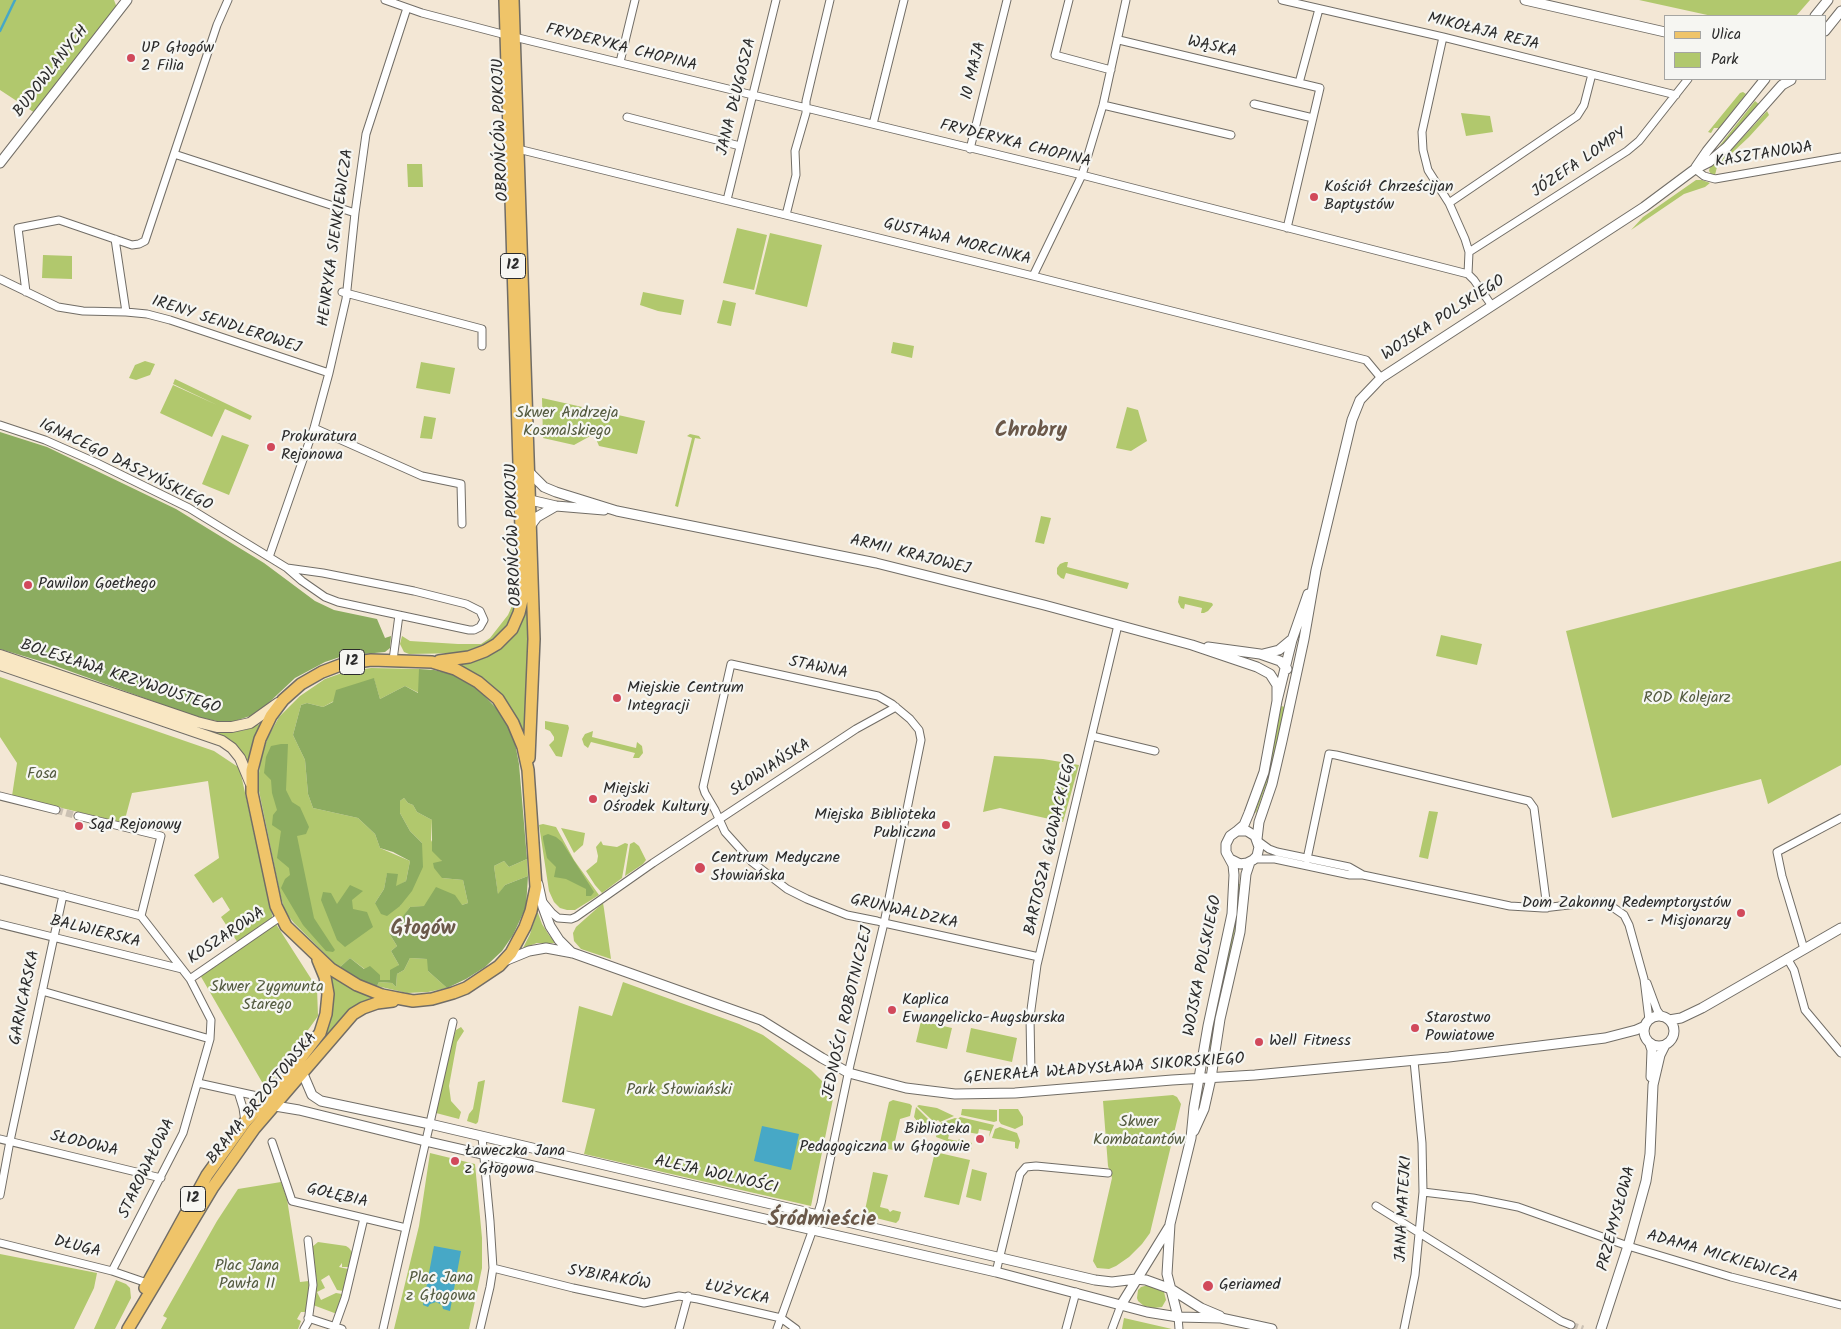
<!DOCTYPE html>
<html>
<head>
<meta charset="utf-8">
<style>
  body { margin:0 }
  #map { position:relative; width:1841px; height:1329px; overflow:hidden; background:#f3e7d5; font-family:Kalam,sans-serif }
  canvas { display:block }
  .legend { position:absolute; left:1664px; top:15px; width:162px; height:65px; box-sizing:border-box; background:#f6f6f2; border:1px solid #a5a5a2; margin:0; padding:6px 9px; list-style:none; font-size:15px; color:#2b2b2b }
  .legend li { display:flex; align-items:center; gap:10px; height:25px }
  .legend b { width:25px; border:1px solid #a5a5a2 }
</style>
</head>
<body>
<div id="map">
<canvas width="1841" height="1329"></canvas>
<ul class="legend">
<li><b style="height:6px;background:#efc469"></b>Ulica</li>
<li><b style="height:14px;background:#b1c86d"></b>Park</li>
</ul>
</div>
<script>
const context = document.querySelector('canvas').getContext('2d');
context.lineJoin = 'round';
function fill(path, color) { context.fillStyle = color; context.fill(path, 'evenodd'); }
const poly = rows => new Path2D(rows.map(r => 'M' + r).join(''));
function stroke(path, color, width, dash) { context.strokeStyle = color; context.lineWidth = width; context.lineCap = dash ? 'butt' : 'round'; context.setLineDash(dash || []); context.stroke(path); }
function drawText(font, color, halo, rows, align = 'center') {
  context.font = font + ' Kalam,sans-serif'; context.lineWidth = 4.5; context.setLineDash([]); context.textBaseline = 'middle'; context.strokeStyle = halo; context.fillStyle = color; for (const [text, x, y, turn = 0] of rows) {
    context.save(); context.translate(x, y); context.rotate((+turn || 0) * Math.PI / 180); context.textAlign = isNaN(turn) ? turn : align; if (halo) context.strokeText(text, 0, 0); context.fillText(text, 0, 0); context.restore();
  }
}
const green = poly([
  [0,0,114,0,117,8,35,113,0,90],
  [1639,0,1810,0,1796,16,1712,16],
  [1743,92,1746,94,1719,128,1714,128,1711,133,1708,132,1740,93],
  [1755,101,1760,105,1732,136,1717,149],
  [1767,111,1769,115,1749,137,1717,167,1715,175,1711,174,1709,171,1710,167,1735,146],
  [1461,113,1490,116,1493,132,1466,136],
  [407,164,422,164,423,187,408,187],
  [1696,180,1702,180,1710,183,1705,187,1684,194,1631,230,1643,217],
  [737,228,767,235,754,290,723,283],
  [770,233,822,245,807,307,755,294],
  [43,255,72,256,72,279,42,278],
  [643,292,684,300,681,315,658,311,640,305],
  [723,300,736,303,731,326,717,323],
  [893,342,914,346,912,358,891,353],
  [145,361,155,364,150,375,136,380,129,378,135,365],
  [421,362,455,368,450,394,416,388],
  [175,379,252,416,250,420,225,409,212,437,160,413,173,385,217,405,173,384],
  [542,398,645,421,637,454,599,446,594,434,574,445,543,438],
  [1127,407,1138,410,1147,441,1131,451,1116,448],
  [424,416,436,418,432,439,420,438],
  [690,434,699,436,701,439,695,438,678,507,675,506,692,438,687,436],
  [222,435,249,445,229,495,202,484],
  [1041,516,1051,518,1044,544,1035,542],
  [519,543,519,598,509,623,501,635,489,645,464,653,409,654,404,652,400,644,402,636,410,641,458,644,481,644,490,638,508,615,512,606,515,585,513,546],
  [1841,561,1841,765,1768,804,1761,779,1612,818,1566,631],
  [1065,562,1068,562,1067,567,1129,583,1127,589,1066,573,1064,579,1061,578,1057,574,1057,568,1060,564],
  [1179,596,1212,603,1213,605,1208,611,1204,613,1201,613,1202,608,1185,604,1184,609,1181,608,1178,602],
  [527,605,529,640,526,733,523,732,517,719,498,692,485,680,454,664,472,662,484,657,507,642,519,625],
  [1441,635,1482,644,1477,665,1436,656],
  [371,668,419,669,419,693,405,686,380,699,374,679,323,707,307,703,301,705,293,735,305,760,308,794,313,808,358,818,375,834,380,848,410,861,406,881,396,887,387,874,384,889,375,903,400,906,422,843,410,831,400,813,400,801,404,798,408,803,413,805,417,812,432,820,431,840,442,861,442,878,463,880,468,903,462,905,410,907,402,919,389,928,389,933,397,946,391,951,399,965,390,980,379,980,350,958,339,968,294,923,285,912,280,893,259,791,259,773,261,757,268,737,279,717,300,696,325,679,345,672],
  [0,677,214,751,238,767,240,770,273,919,238,943,221,917,230,910,222,897,213,903,194,875,219,858,208,781,132,793,124,823,12,796,17,763,0,737],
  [1281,706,1285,707,1270,774,1256,813,1255,812,1268,774],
  [545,721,568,725,569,728,562,757,556,756,549,745,554,740,554,737,550,731,545,729],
  [258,724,260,726,250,759,246,761,239,748,231,740,215,733,216,731,222,733,245,730],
  [593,731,592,737,636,748,637,742,642,746,643,753,639,758,633,758,635,753,591,742,588,748,584,745,582,739,585,734],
  [994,756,1043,759,1079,765,1063,822,1000,808,983,812],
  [1429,811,1438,812,1428,859,1419,857],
  [543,824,556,827,574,860,599,895,575,910,567,910,560,908,554,902,549,891,539,825],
  [561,828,585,833,583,845,574,853],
  [601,841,603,845,617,847,625,843,628,844,622,878,602,893,595,885,586,871,597,862,598,856,596,847],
  [634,842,639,846,646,860,643,864,625,876,630,844],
  [527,859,528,876,505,885,498,895,494,866,504,861,509,867],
  [1239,884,1240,884,1237,920,1210,1049,1209,1048,1235,921],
  [603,903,604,909,611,959,581,949,574,941,573,933,576,927],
  [537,913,538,913,542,924,549,935,556,943,537,943,523,948,530,934],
  [276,924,317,988,318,1016,266,1089,200,975],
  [410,958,428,959,428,971,447,988,428,992,407,993,377,986,379,982,392,983,396,987,397,974,404,970],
  [330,974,343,983,372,997,355,1007,327,1037,325,1035,331,1019,333,1005],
  [623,982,739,1024,763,1035,811,1070,827,1086,833,1099,811,1206,584,1154,595,1109,562,1102,579,1006,612,1016],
  [921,1021,952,1028,947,1049,916,1042],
  [461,1027,464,1031,457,1042,449,1086,451,1101,461,1112,459,1119,436,1113,453,1039,456,1030],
  [971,1028,1017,1038,1012,1062,966,1052],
  [485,1080,478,1122,476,1124,467,1121,469,1114,473,1109,478,1082],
  [1173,1095,1177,1097,1181,1104,1150,1233,1142,1244,1129,1257,1116,1266,1109,1269,1097,1268,1093,1261,1112,1178,1108,1166,1103,1101],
  [893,1100,910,1104,912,1106,910,1116,900,1119,893,1150,879,1147,889,1102],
  [919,1105,937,1108,954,1116,940,1122,938,1120,934,1122,917,1106],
  [916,1107,933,1124,936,1128,935,1134,920,1132,921,1122,917,1121,914,1117],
  [962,1109,997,1110,997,1121,994,1122,961,1115],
  [999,1109,1018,1109,1023,1117,1023,1125,1015,1129,1001,1124,999,1121],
  [960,1117,994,1125,989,1137,990,1131,979,1129,978,1134,961,1131,962,1128,951,1125,948,1139,958,1141,959,1139,972,1143,971,1150,936,1137,938,1127,940,1123,955,1118,958,1119],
  [1000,1127,1017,1133,1020,1141,1018,1149,1015,1148,1015,1142,992,1138,995,1129],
  [935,1152,970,1160,959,1205,924,1197],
  [430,1153,475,1164,482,1238,482,1268,469,1329,394,1329,419,1226],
  [972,1169,987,1173,981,1201,966,1197],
  [873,1172,888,1175,880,1207,888,1209,890,1212,893,1210,901,1212,899,1220,896,1223,864,1215],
  [281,1182,287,1199,300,1282,309,1281,312,1283,306,1312,301,1312,297,1319,301,1321,298,1329,161,1329,167,1318,163,1316,217,1221,238,1189],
  [318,1242,346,1246,349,1248,352,1252,349,1267,342,1267,342,1263,339,1267,348,1269,343,1291,337,1290,329,1275,321,1280,325,1288,317,1292,321,1300,336,1293,342,1294,337,1314,313,1305,317,1283,312,1247],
  [0,1254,97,1273,94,1288,74,1329,0,1329],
  [116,1280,126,1284,130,1288,131,1298,115,1329,94,1329],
  [1148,1285,1164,1292,1166,1300,1162,1307,1154,1308,1144,1306,1138,1301,1137,1298,1138,1290,1141,1287],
  [1124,1318,1172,1329,1122,1329]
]);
const forest = poly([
  [0,432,47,447,176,509,264,563,315,601,334,610,377,619,385,638,391,636,390,648,385,652,343,656,325,662,295,678,261,710,253,715,235,721,221,722,194,716,50,664,0,649],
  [419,669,434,670,455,675,476,687,498,710,508,724,515,743,519,764,527,859,509,867,504,861,494,866,498,894,505,885,528,876,526,907,513,935,502,951,485,967,466,979,447,988,428,971,427,959,410,958,404,970,397,974,396,987,392,983,379,982,377,986,348,975,339,968,350,958,364,969,370,966,380,975,380,980,390,980,390,970,399,965,391,951,397,946,389,933,389,928,401,919,410,907,424,906,436,887,455,895,462,905,468,903,463,880,442,878,434,868,433,863,442,861,432,851,432,820,417,812,413,805,408,803,404,798,400,801,400,813,410,831,422,843,423,867,412,891,400,906,387,916,381,914,375,903,384,889,387,873,398,874,396,886,406,881,410,861,393,852,380,848,375,834,358,818,313,808,308,794,305,760,293,735,301,705,307,703,323,707,333,702,336,690,374,678,380,699,405,686,418,693],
  [281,744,288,744,286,790,292,802,300,807,309,827,306,834,297,836,314,918,335,950,333,952,326,951,303,925,281,888,285,879,290,875,289,868,277,858,281,831,272,825,273,815,277,810,272,793,271,780,264,773,266,757,271,746],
  [548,834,556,837,562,842,594,892,591,896,586,896,586,889,566,879,554,877,556,867,547,858,543,839,543,836],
  [350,885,363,891,352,900,353,909,367,912,373,927,345,947,337,940,321,900,323,892,331,893,337,904]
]);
const water = poly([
  [762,1126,799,1134,791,1170,754,1161],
  [434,1246,461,1251,450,1311,443,1309,442,1305,436,1302,430,1304,428,1307,423,1305]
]);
const stream = poly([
  [0,31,15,0]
]);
const minorTunnel = poly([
  [56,810,78,816],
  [1571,1325,1583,1329]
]);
const minor = poly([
  [385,0,422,13,506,35,1082,175,1468,274,1474,280,1492,306],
  [1069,0,1055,55,1111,70],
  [1282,0,1443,37,1676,95],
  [1443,37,1422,132,1423,150,1428,170,1449,203,1465,239,1469,252,1468,274],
  [1119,40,1299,83],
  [620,62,635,0],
  [1254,104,1313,118],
  [1103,105,1231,135],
  [627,117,740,146],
  [873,124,904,0],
  [518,149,1033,276,1366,360,1381,378],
  [970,149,1007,0],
  [174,154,355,213],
  [1695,169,1704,176,1715,179,1841,157],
  [727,200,776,0],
  [1449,203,1577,116,1584,105,1592,74],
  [786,215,796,175,795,151,806,113,806,101,830,0],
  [1287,228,1320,88,1299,83,1319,9],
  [115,239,126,312],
  [1469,252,1627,151,1639,141,1688,79],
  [1033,276,1082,175,1103,105,1126,0],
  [0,279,58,307,83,311,126,312,147,314,170,320,329,373],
  [26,292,18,228,59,220,132,245,139,244,145,241,217,25,228,0],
  [342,292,482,329,482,346],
  [0,425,45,440,97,463,189,508,287,568,302,581,325,597,338,602,469,630,474,630,480,627,484,620,480,611,466,604,414,591,323,573,287,568],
  [314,428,422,476,461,484,462,524],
  [269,557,314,428,329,373,346,299,355,213,366,134,407,8],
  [393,660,399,615],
  [1092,736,1155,751],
  [0,796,56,810],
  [78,816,161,836,141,916],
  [1258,841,1269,849,1277,852,1349,867,1363,875],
  [1254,859,1275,859,1350,875,1363,875,1510,906,1543,908,1594,902,1608,904,1624,915,1629,925,1644,979,1649,1020],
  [1307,859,1329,754,1336,755,1529,801,1534,808,1547,908],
  [0,879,141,916,190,979,211,1020,210,1039,183,1133,112,1271],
  [543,902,552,913,558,918,571,919,576,917,653,863,856,729,896,707],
  [0,924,182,969],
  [1804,949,1782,876,1777,852,1841,818],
  [1787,958,1794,970,1805,1010,1841,1053],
  [190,979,280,917],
  [1647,983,1657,1010,1662,1017],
  [42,991,210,1039],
  [1031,1074,1030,1017,1037,965,1118,625],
  [198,1083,266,1098],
  [238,1092,243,1108,245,1122],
  [0,1139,161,1178],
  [272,1142,292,1201,406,1228],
  [1423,1192,1473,1198,1518,1207,1628,1246,1731,1277,1841,1305],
  [0,1195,10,1141,63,895],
  [1376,1206,1561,1321,1571,1325],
  [0,1243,112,1271,147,1283],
  [493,1268,573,1288,644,1303,679,1296,698,1299,781,1318,796,1329],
  [996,1272,1020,1174,1026,1167,1036,1166,1108,1173],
  [1178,1317,1179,1329],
  [308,1318,342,1329],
  [335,1326,345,1298,364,1218],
  [304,1329,308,1322,313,1285,308,1240],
  [383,1329,453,1022],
  [480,1329,490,1287,493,1268,490,1221,482,1137],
  [679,1329,688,1296],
  [777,1329,813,1229,821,1203,850,1065,884,923,921,740,919,730,910,719,892,704,878,696,731,664,703,787,705,793,715,810,725,832,752,862,787,889,807,899,847,915,877,921,884,923,1039,957],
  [1066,1329,1076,1292],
  [1112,1329,1121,1305],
  [1404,1329,1415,1275,1423,1192,1422,1143,1414,1061]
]);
const tertiary = poly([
  [1525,0,1665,32],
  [1815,16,1828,0],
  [1825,31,1841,11],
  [0,163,127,0],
  [1696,167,1707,151,1765,79],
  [529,472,544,487,556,492,617,511,876,563,1044,605,1192,645,1257,667,1270,674,1277,685,1277,701],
  [526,499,556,506,604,510],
  [531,525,537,517,556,506],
  [1208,647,1260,654,1280,661,1287,669],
  [1263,654,1279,650,1291,640],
  [1237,831,1244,825,1249,813,1264,772,1277,701,1292,640,1308,594],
  [1257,839,1259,822,1272,784,1282,741,1304,639,1316,570,1352,420,1360,400,1381,378,1644,207,1695,169,1709,162,1727,147,1782,85,1791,80],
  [538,884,543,907,550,926,559,940,572,953],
  [507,960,529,951,546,948,573,953,761,1020,822,1058,849,1073,906,1088,955,1094,1015,1093,1172,1080,1255,1075,1449,1057,1605,1038,1636,1030,1645,1026],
  '1644 1031a15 15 0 1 1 30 0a15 15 0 1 1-30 0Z',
  [1669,1020,1681,1018,1702,1008,1841,928],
  [1650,1044,1652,1050,1651,1077],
  [303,1074,312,1095,321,1101,430,1124,1095,1280,1112,1282,1136,1279,1146,1280,1171,1289,1201,1308,1220,1316],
  [275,1106,299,1110,425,1141,996,1272,1147,1312,1178,1317,1221,1318,1272,1329],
  [1194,1131,1204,1109,1211,1078,1220,1019,1240,932,1246,874,1250,862],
  [1121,1305,1169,1227],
  [1178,1317,1167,1274,1170,1224,1191,1138,1194,1107,1208,1026,1232,914,1234,875,1233,865,1226,852,1226,844,1230,836,1237,831,1247,831,1255,836,1259,847,1257,856,1253,860,1247,863,1240,864,1230,859],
  [1601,1329,1628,1246,1646,1181,1650,1154,1653,1085,1660,1055,1665,1045]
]);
const secondary = poly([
  [0,655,197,722,217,727,232,727,250,723,278,703],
  [0,665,222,741,232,748,240,758,250,782]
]);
const primary = poly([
  [513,0,534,639,529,758],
  [371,660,432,662,455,669,478,682,498,699,513,723,523,747,528,770,536,887,531,911,525,927,511,953,499,966,466,988,453,993,432,999,413,1001,402,999,382,995,357,985,331,969,286,926,276,906,252,793,252,770,260,739,271,716,283,700,301,684,322,672,343,664,371,660],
  [439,661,469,657,485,651,497,644,512,629,519,613,523,596,505,0],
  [145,1288,207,1175,245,1122,287,1076,320,1033,326,1014,328,994,325,977,318,960],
  [128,1329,213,1187,254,1129,353,1014,363,1008,377,1003,393,1001]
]);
const markers = [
  [131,58,5,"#d1495b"],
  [1314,197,5,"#d1495b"],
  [271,447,5,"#d1495b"],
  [28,585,5,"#d1495b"],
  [617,698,5,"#d1495b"],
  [593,799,5,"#d1495b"],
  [946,825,5,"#d1495b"],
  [79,826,5,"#d1495b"],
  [700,868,6,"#d1495b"],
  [1741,913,5,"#d1495b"],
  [892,1010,5,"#d1495b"],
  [1415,1028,5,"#d1495b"],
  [1259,1042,5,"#d1495b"],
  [980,1139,5,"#d1495b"],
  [455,1161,5,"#d1495b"],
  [1208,1286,6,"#d1495b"]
];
const shields = [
  [513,266,25],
  [352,662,25],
  [193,1199,25]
];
const shieldNames = [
  ["12",513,266],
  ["12",352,662],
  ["12",193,1199]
];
const streetNames = [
  ["MIKOŁAJA REJA",1483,33,14],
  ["WĄSKA",1212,48,13],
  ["FRYDERYKA CHOPINA",621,49,14],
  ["10 MAJA",975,71,-76],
  ["BUDOWLANYCH",52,72,-52],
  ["JANA DŁUGOSZA",738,97,-76],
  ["OBROŃCÓW POKOJU",502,130,-92],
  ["FRYDERYKA CHOPINA",1015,145,14],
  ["KASZTANOWA",1764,156,-9],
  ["JÓZEFA LOMPY",1580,164,-34],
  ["HENRYKA SIENKIEWICZA",337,238,-82],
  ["GUSTAWA MORCINKA",957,243,14],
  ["WOJSKA POLSKIEGO",1444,319,-33],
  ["IRENY SENDLEROWEJ",226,326,18],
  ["IGNACEGO DASZYŃSKIEGO",125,466,26],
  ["OBROŃCÓW POKOJU",515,535,-92],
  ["ARMII KRAJOWEJ",910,556,14],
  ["STAWNA",818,669,12],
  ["BOLESŁAWA KRZYWOUSTEGO",120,678,18],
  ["SŁOWIAŃSKA",771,769,-33],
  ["BARTOSZA GŁOWACKIEGO",1052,845,-77],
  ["GRUNWALDZKA",904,913,13],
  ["BALWIERSKA",95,933,14],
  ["KOSZAROWA",227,937,-34],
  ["WOJSKA POLSKIEGO",1204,966,-79],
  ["GARNCARSKA",26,998,-78],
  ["JEDNOŚCI ROBOTNICZEJ",849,1013,-77],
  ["GENERAŁA WŁADYSŁAWA SIKORSKIEGO",1104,1070,-4],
  ["BRAMA BRZOSTOWSKA",263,1099,-51],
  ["SŁODOWA",84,1145,13],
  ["STAROWAŁOWA",148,1169,-64],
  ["ALEJA WOLNOŚCI",716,1176,13],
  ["GOŁĘBIA",337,1197,13],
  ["JANA MATEJKI",1405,1209,-87],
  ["PRZEMYSŁOWA",1618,1219,-75],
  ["DŁUGA",77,1248,14],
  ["ADAMA MICKIEWICZA",1722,1258,16],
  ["SYBIRAKÓW",609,1279,10],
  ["ŁUŻYCKA",737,1294,13]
];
const poiNames = [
  ["UP Głogów",141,49],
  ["2 Filia",141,67],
  ["Kościół Chrześcijan",1324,188],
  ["Baptystów",1324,206],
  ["Prokuratura",281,438],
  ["Rejonowa",281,456],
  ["Pawilon Goethego",38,585],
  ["Miejskie Centrum",627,689],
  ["Integracji",627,707],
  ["Miejski",603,790],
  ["Ośrodek Kultury",603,808],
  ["Miejska Biblioteka",936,816,"right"],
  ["Publiczna",936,834,"right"],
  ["Sąd Rejonowy",89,826],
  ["Centrum Medyczne",711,859],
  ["Słowiańska",711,877],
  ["Dom Zakonny Redemptorystów",1731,904,"right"],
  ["- Misjonarzy",1731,922,"right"],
  ["Kaplica",902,1001],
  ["Ewangelicko-Augsburska",902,1019],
  ["Starostwo",1425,1019],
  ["Powiatowe",1425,1037],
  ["Well Fitness",1269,1042],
  ["Biblioteka",970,1130,"right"],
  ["Pedagogiczna w Głogowie",970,1148,"right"],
  ["Ławeczka Jana",465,1152],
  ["z Głogowa",465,1170],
  ["Geriamed",1219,1286]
];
const parkNames = [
  ["Skwer Andrzeja",567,414],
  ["Kosmalskiego",567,432],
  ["ROD Kolejarz",1687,699],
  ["Fosa",42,775],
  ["Skwer Zygmunta",267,988],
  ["Starego",267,1006],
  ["Park Słowiański",679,1091],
  ["Skwer",1139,1123],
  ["Kombatantów",1139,1141],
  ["Plac Jana",247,1267],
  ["Pawła II",247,1285],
  ["Plac Jana",441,1279],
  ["z Głogowa",441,1297]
];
const districtNames = [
  ["Chrobry",1031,432],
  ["Głogów",423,930],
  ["Śródmieście",822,1221]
];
fill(green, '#b1c86d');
fill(forest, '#8cac60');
fill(water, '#47a8c6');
stroke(stream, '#47a8c6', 2.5);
stroke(minorTunnel, '#cbc1b3', 7, [7, 3.5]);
stroke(minor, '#716d66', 9);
stroke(tertiary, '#716d66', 11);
stroke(secondary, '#716d66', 12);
stroke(primary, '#716d66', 14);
stroke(minor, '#fff', 7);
stroke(tertiary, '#fff', 9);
stroke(secondary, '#f9e7c3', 10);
stroke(primary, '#efc469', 11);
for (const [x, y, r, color] of markers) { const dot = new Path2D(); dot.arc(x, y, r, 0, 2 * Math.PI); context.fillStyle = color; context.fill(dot); stroke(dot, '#f6f6f2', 2); }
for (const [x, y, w] of shields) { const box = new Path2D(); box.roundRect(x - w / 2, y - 12.5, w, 25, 4); context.fillStyle = '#f6f6f2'; context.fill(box); stroke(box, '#2b2b2b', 1); }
drawText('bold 15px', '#2b2b2b', null, shieldNames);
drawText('16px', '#2b2b2b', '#f6f6f2', streetNames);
drawText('16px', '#2b2b2b', '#f6f6f2', poiNames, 'left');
drawText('16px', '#535a3f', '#f6f6f2', parkNames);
drawText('bold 21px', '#6a5849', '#f6f6f2', districtNames);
</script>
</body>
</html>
